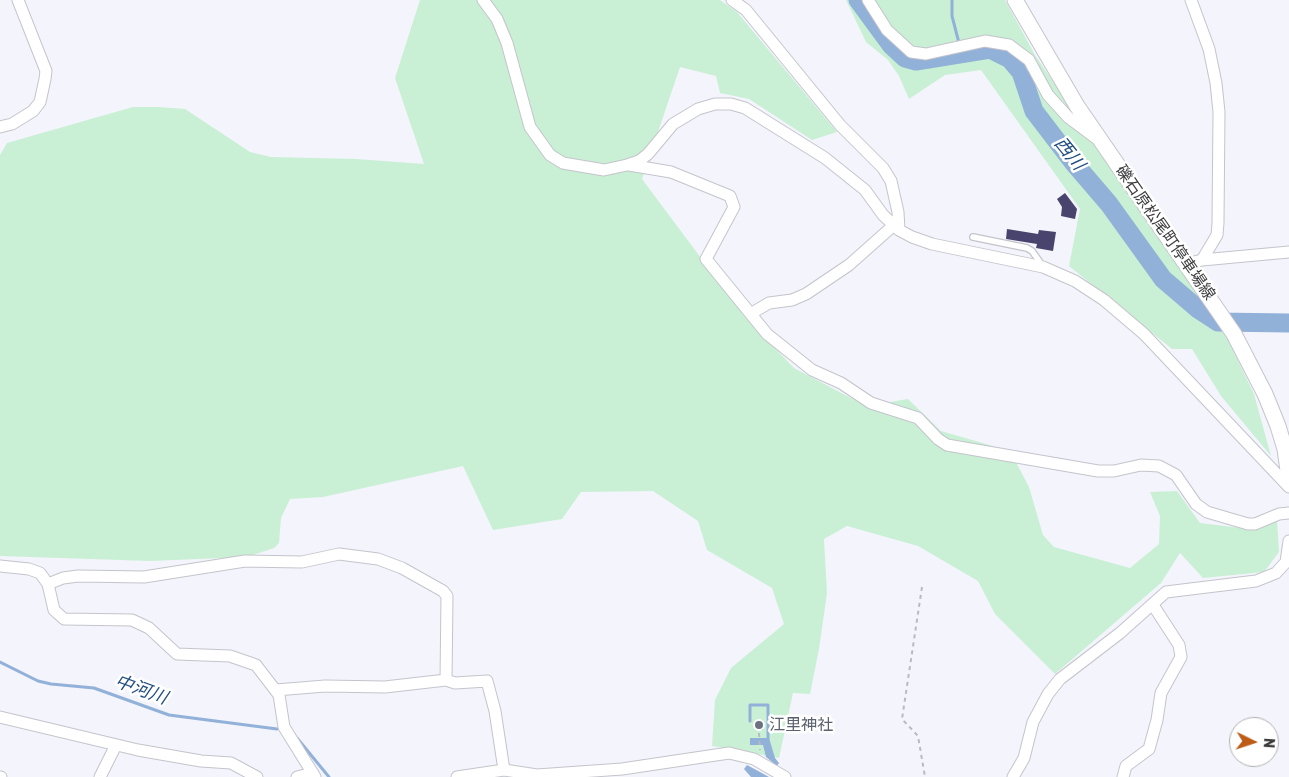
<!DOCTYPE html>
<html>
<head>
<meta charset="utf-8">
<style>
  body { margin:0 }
  #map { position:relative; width:1289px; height:777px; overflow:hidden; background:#f4f4fc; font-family:Rubik,sans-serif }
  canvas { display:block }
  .north { position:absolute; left:1229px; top:717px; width:50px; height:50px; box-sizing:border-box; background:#fff; border:1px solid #b1b1b2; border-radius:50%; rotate:94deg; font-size:14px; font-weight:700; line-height:20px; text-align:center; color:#3c3c3f }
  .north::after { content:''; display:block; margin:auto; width:18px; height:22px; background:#bc5c17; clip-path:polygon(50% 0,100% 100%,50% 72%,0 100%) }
</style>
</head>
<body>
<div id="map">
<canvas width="1289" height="777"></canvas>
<div class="north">N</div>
</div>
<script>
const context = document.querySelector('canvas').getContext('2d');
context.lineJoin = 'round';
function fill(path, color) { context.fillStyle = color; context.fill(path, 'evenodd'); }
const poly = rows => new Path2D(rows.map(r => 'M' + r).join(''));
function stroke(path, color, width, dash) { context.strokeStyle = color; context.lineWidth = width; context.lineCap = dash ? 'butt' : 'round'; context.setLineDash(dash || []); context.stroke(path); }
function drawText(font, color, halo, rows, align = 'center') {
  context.font = font + ' Rubik,"Noto Sans JP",sans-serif'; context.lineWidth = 5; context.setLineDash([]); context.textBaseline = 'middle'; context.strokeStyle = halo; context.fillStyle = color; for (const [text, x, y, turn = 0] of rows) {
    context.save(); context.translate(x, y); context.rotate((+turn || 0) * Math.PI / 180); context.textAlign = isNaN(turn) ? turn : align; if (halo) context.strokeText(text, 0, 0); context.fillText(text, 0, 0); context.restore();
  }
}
const green = poly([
  [420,0,720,0,737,12,837,132,812,140,749,99,720,93,716,76,680,67,642,179,745,317,794,368,866,406,908,399,941,431,1010,451,1029,487,1043,535,1054,547,1130,568,1159,544,1160,516,1150,492,1177,491,1200,523,1258,530,1277,519,1279,552,1264,572,1203,578,1180,553,1161,583,1055,674,995,614,978,581,918,546,847,526,824,539,827,593,819,649,810,694,793,693,779,758,712,746,715,700,731,668,784,624,772,588,707,550,698,521,653,491,581,492,562,519,493,530,463,466,323,497,290,499,281,518,279,543,274,548,247,557,150,561,0,556,0,155,7,143,133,107,159,107,185,109,250,152,271,157,356,159,424,164,395,78],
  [846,0,1005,0,1035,55,1227,338,1254,394,1271,456,1221,396,1192,349,1172,349,1069,266,1080,209,981,70,945,75,909,99,899,76,888,60,866,42]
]);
const water = poly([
  [750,738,769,738,775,758,779,763,777,766,766,757,763,745,750,745],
  [747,765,760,772,769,777,751,777,744,769]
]);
const stream = poly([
  [952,0,952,16,959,43],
  [0,662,38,681,51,684,94,688,169,715,277,729],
  [750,721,750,705,768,705,768,741],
  [297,738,329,777]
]);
const river = poly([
  [858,0,891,45,905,58,916,61,990,49,1010,59,1021,72,1034,111,1073,162,1109,204,1163,279,1198,309,1218,322,1289,323]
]);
const building = poly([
  [1065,193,1077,209,1075,219,1061,216,1062,207,1057,199],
  [1007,229,1038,234,1039,230,1056,232,1053,251,1036,248,1037,244,1006,239],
  [755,721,763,721,763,730,755,729]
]);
const path = poly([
  [922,587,902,719,918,736,925,777],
  [759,733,760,750]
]);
const lane = poly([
  [973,237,1027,248,1032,251,1042,265]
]);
const street = poly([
  [483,0,497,19,507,43,530,127,550,155,563,163,604,170,627,165,639,161,648,154,673,124,698,109,715,104,731,104,745,108,825,158,865,190,883,215,899,230,912,237,932,244,1043,267,1075,281,1104,300,1144,334,1289,487],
  [732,0,746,10,840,125,883,168,891,181,898,212,899,230],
  [868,0,887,30,911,52,926,54,985,41,1009,45,1029,60,1048,95,1068,117,1096,138],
  [1191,0,1209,49,1216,83,1219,112,1218,223,1217,235,1202,260],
  [0,127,12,124,33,111,40,102,45,79,46,71,18,0],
  [629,165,671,172,730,196,734,207,706,259,767,334,812,370,841,383,871,403,918,418,938,439,947,445,1098,471,1114,471,1141,465,1159,466,1176,475,1196,504,1207,512,1248,524,1255,524,1279,514,1289,513],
  [1186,264,1202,260,1289,252],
  [752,313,769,303,792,300,806,294,849,265,894,225],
  [0,566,29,569,40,573,48,584,54,610,64,619,132,620,149,628,177,654,230,656,256,665,279,695,284,727,315,777],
  [48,584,63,578,78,576,144,577,245,561,302,562,339,554,378,559,402,568,443,591,447,596,446,680],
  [276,690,325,686,385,687,446,680,455,683,487,681,495,711,504,770],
  [0,717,138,750,201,761,231,763,257,777],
  [0,777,1,777],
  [100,777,116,745],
  [297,777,313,773],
  [457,777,504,770,537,775,622,769,729,753,754,759,785,777],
  [1013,777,1024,758,1033,722,1048,694,1060,679,1120,633,1166,592,1256,581,1276,573,1286,562,1289,541],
  [1123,777,1126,766,1149,749,1157,720,1161,693,1181,657,1179,645,1153,605]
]);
const secondary = poly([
  [1015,0,1077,106,1234,334,1265,394,1278,426,1285,449,1289,478]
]);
const markers = [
  [759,725,5,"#6b7280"]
];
const streetNames = [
  ["礫石原松尾町停車場線",1165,233,55]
];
const worshipNames = [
  ["江里神社",769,725]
];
const waterNames = [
  ["西川",1069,154,51],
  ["中河川",141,690,20]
];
fill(green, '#c9f0d5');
fill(water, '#91b1d8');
stroke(stream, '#91b1d8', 3);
stroke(river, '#91b1d8', 19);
fill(building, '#48446d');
stroke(lane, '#c4c4cc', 8);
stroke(street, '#c4c4cc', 13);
stroke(secondary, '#c4c4cc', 17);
stroke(path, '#b9b9c0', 2, [4, 4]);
stroke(lane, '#fff', 5.5);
stroke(street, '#fff', 11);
stroke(secondary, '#fff', 15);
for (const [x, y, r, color] of markers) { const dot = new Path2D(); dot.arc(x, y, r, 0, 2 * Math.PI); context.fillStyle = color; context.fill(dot); stroke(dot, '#fff', 2); }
drawText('16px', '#3c3c3f', '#fff', streetNames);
drawText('16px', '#5b616d', '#fff', worshipNames, 'left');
drawText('italic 18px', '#224e81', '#fff', waterNames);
</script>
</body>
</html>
